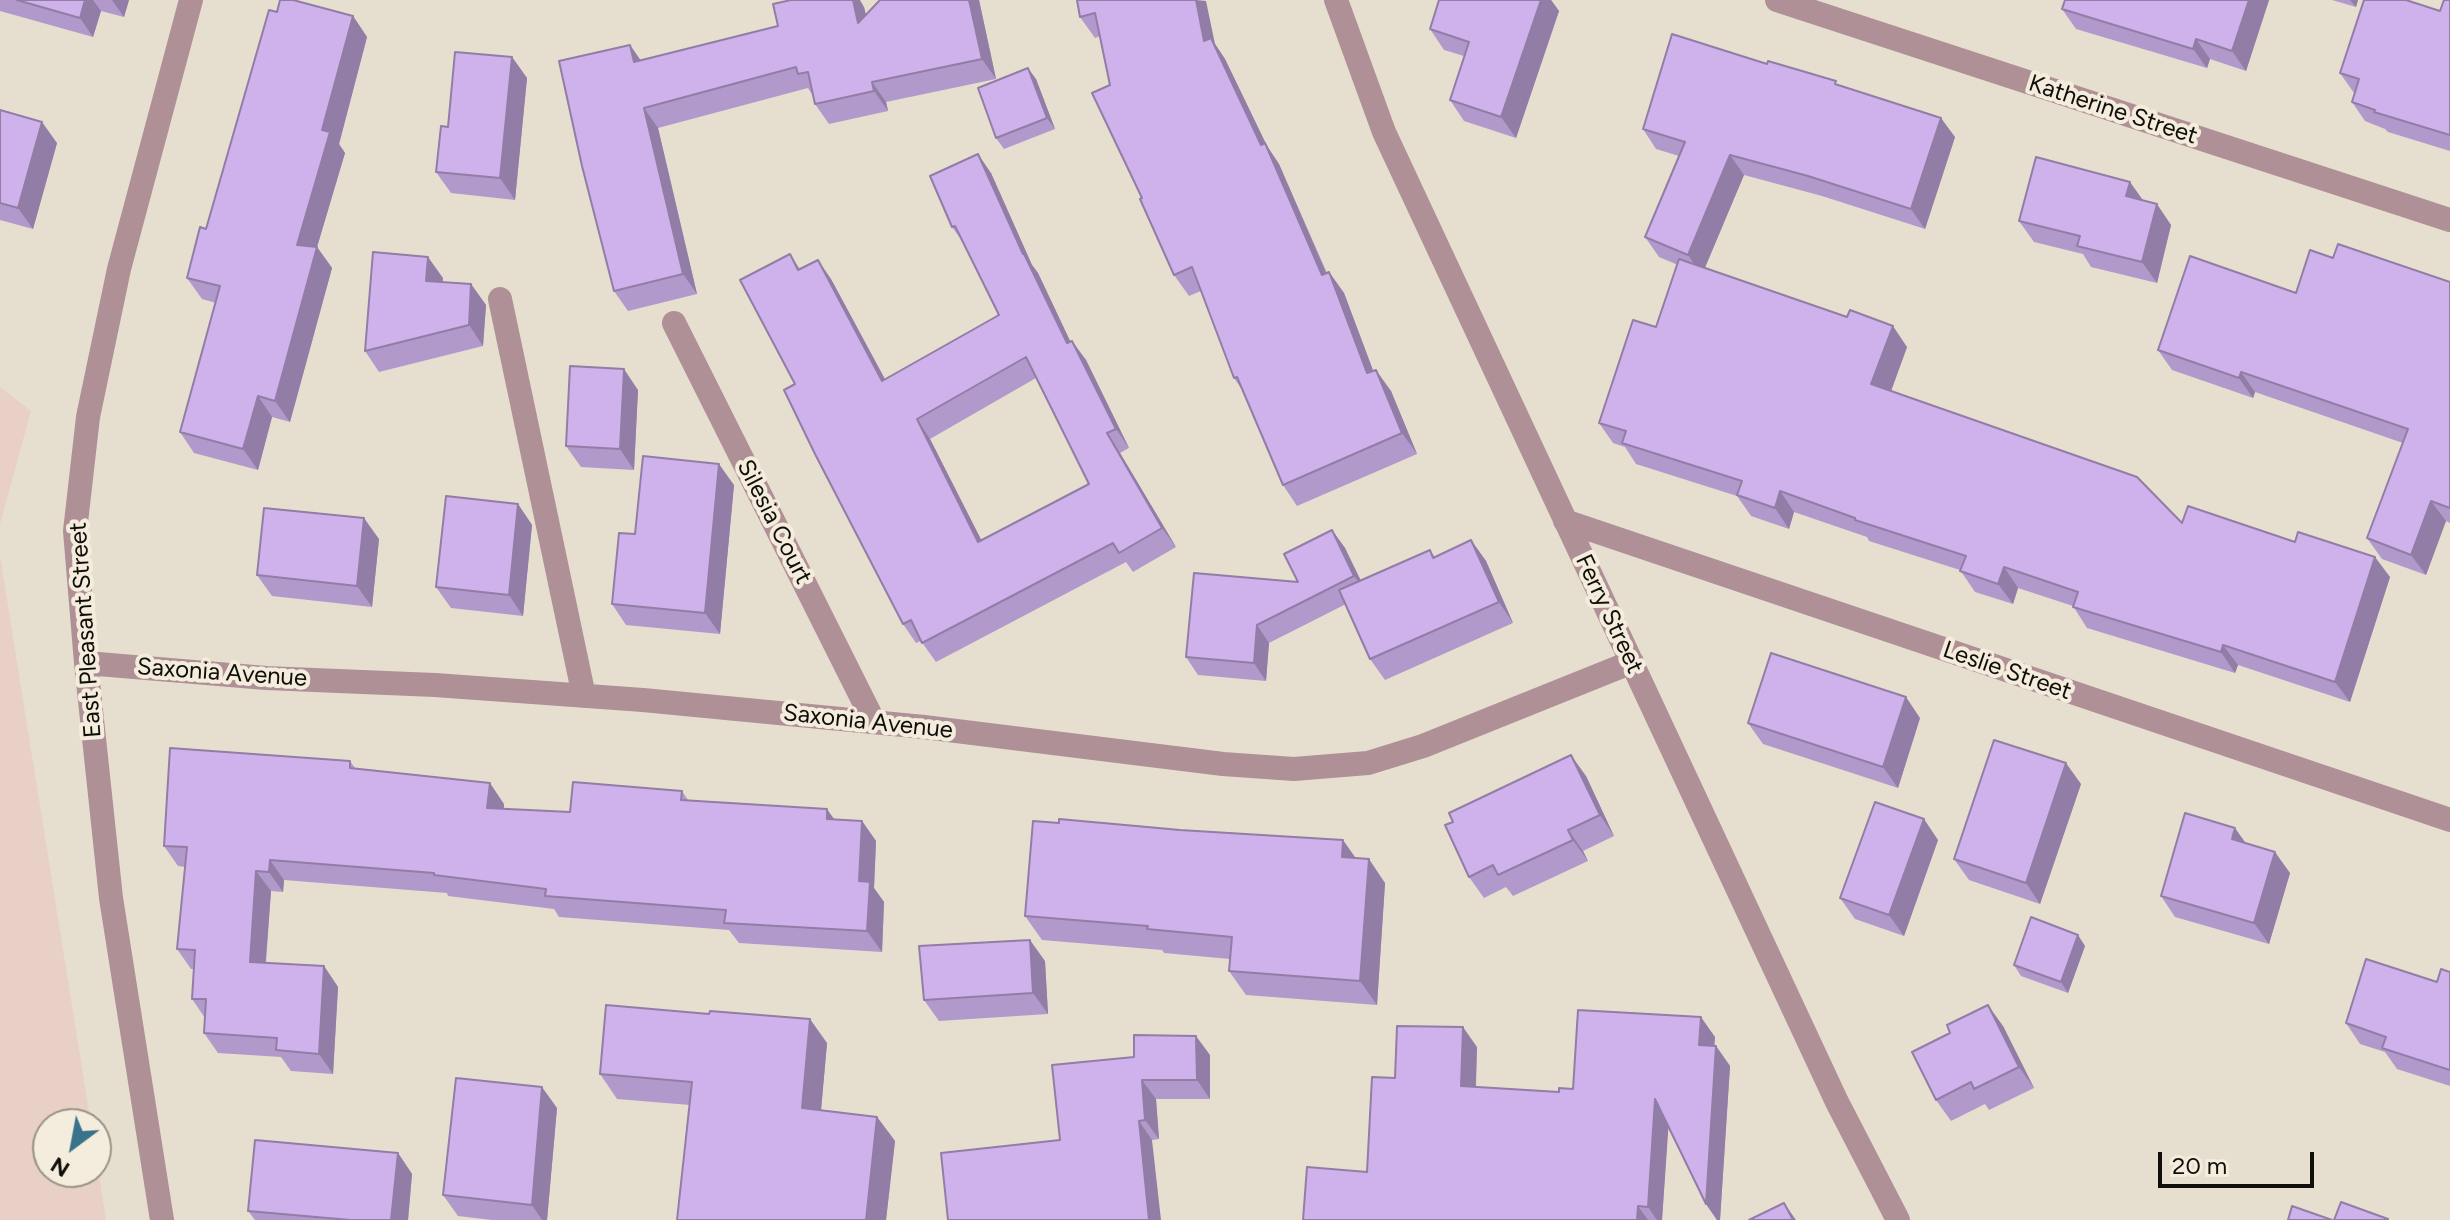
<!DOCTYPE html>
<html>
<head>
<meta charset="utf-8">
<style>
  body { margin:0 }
  #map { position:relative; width:2450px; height:1220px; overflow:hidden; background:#e6dfcf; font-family:Figtree,sans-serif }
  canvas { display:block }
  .north { position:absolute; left:32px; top:1108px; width:80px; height:80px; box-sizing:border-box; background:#f4ecdc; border:2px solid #999388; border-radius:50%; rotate:212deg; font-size:22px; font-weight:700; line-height:32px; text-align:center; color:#100e09 }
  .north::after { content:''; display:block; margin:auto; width:28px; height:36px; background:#38738b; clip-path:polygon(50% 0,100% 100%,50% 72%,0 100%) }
  .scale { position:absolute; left:2158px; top:1152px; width:156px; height:36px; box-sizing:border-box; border:4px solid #100e09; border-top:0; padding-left:10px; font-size:24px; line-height:28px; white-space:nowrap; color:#100e09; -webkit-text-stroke:6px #f4ecdc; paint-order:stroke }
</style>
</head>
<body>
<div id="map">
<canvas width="2450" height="1220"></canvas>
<div class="north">N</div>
<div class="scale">20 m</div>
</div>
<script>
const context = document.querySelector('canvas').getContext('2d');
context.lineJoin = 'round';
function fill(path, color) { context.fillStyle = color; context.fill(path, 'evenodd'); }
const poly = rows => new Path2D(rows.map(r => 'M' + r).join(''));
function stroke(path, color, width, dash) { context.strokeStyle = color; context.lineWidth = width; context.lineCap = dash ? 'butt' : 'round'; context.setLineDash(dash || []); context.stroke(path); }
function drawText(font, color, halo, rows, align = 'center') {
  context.font = font + ' Figtree,sans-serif'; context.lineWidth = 8; context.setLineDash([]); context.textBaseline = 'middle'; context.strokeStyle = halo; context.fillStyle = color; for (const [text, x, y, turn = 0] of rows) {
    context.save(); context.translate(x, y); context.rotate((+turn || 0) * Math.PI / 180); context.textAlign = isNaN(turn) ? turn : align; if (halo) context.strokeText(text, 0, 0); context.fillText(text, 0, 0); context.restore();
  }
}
const education = poly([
  [0,387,31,411,0,524],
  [0,556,91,1124,48,1124,48,1172,96,1172,96,1155,106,1220,0,1220]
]);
const minor = poly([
  [1336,0,1384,132,1837,1102,1898,1220],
  [1777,0,2450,220],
  [500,299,584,696],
  [674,323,874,722],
  [1565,521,2450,820],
  [86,663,266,678,435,685,643,700,924,727,1223,764,1294,769,1368,763,1423,746,1632,662],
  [162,1220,111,898,86,663,75,531,88,417,119,269,191,0]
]);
const wall = poly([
  [0,0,129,0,124,17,101,11,93,37,0,11],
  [979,0,996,79,886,102,888,111,829,124,815,104,812,94,808,88,658,128,697,294,628,311,614,291,630,45,640,61,864,7,866,15],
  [1077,0,1215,44,1225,59,1267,146,1279,164,1327,273,1329,272,1344,293,1373,371,1391,391,1417,454,1297,506,1283,485,1243,391,1234,378,1201,291,1189,296,1174,275,1142,198,1110,85,1100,36,1095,38,1080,17],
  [1541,0,1551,0,1559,11,1516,138,1464,121,1450,100,1464,56,1444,50,1430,29],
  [2065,0,2269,0,2246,71,2210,59,2207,68,2076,29,2062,9],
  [2332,0,2358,0,2356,7],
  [2450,0,2450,151,2388,132,2385,129,2365,121,2352,102,2354,93,2340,73,2440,11],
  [277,12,353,16,367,37,339,144,345,153,317,247,332,268,290,422,272,417,258,470,194,453,180,432,216,303,202,299,187,278,206,229],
  [512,57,527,78,515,200,451,193,436,172,448,127],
  [1767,64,1838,85,1955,137,1925,229,1822,196,1744,175,1704,268,1907,347,1891,391,2182,523,2390,577,2350,702,2238,665,2235,673,2087,628,2073,606,2018,588,2013,604,1975,592,1960,570,1869,541,1867,537,1794,512,1789,529,1751,516,1737,496,1636,464,1625,447,1613,443,1599,423,1656,327,1678,265,1659,257,1645,237,1679,156,1656,149,1643,129],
  [1036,79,1055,129,1004,149,996,138],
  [0,110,57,143,33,229,0,220],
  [991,173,1032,265,1038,273,1070,341,1086,360,1129,448,1120,453,1176,547,1133,572,1126,562,936,662,921,641,916,643,903,624,795,384,790,254,800,269,831,279,885,379,999,315,963,242,952,227],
  [1036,378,1089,484,981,540,930,439],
  [2144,201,2171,225,2157,283,2091,267,2083,254,2034,242,2019,221],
  [2333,258,2450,282,2450,523,2446,521,2426,575,2382,559,2367,538,2403,443,2255,392,2253,398,2172,370,2158,350,2296,293],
  [443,278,442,282,471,284,486,305,483,346,379,372,365,351],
  [638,390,634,470,581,467,566,446],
  [734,485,720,634,626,625,612,604,635,534],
  [518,504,532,525,523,616,451,608,436,587],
  [1332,530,1345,548,1360,581,1430,550,1435,557,1471,540,1486,561,1513,623,1385,680,1370,659,1346,604,1269,643,1266,681,1198,675,1186,657,1298,582],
  [379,539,372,607,272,596,257,575],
  [1920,718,1898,788,1763,744,1748,723],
  [350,761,355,768,504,804,504,809,570,812,682,791,688,800,835,820,862,821,876,841,874,888,884,902,882,952,739,943,729,930,559,917,554,909,448,896,447,893,284,880,283,892,271,891,266,963,324,966,338,987,333,1074,291,1071,281,1057,218,1053,204,1033,205,1018,192,999,194,969,191,969,177,949,185,867,178,866,164,846],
  [1586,776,1614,836,1583,851,1588,861,1513,896,1506,887,1484,898,1469,877],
  [2081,784,2040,904,1969,880,1954,859],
  [1938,840,1904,936,1855,919,1840,898],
  [2246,843,2290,873,2269,944,2175,917,2161,896],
  [1355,858,1385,883,1377,1005,1246,995,1229,971,1230,959,1164,953,1162,950,1042,940,1025,916],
  [2085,946,2068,993,2021,976,2014,965],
  [1045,961,1048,1014,939,1021,924,1000],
  [2450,972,2450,1086,2397,1069,2385,1052,2360,1044,2346,1023,2437,982],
  [2003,1026,2034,1088,1989,1110,1985,1104,1951,1121,1936,1100],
  [1715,1037,1714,1046,1716,1046,1730,1066,1720,1220,1717,1220,1706,1204,1668,1126,1662,1220,1303,1220,1367,1172,1395,1078,1477,1047,1476,1087,1559,1092,1573,1089],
  [827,1043,821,1110,877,1117,895,1141,886,1220,677,1220,690,1105,617,1099,600,1074],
  [1210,1055,1210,1099,1156,1099,1159,1139,1152,1140,1052,1065],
  [557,1108,547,1220,492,1220,458,1216,443,1195],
  [398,1153,412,1174,408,1220,255,1220,248,1211]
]);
const shadedWall = poly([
  [85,0,93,0,101,11,93,37,80,18],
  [112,0,129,0,124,17],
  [853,0,860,0,864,7,872,43,858,23],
  [969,0,979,0,996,79,982,59],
  [1196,0,1206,1,1215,44,1225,59,1267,146,1279,164,1336,296,1322,275,1261,145,1204,41],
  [1541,0,1551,0,1559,11,1516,138,1501,117],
  [2249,0,2269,0,2246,71,2232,51],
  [2350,0,2358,0,2356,7],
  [353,16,367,37,339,144,345,153,317,247,332,268,290,422,275,401,297,245,322,130],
  [2196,39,2210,59,2207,68,2193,49],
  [630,45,644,65,634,62],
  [512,57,527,78,515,200,500,178],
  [1028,68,1036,79,1055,129,1047,118],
  [872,82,886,102,888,111,874,91],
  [644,108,658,128,697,294,683,274],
  [1941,118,1955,137,1925,229,1911,209],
  [42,122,57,143,33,229,18,208],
  [978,154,991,173,1032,265,1038,273,1080,362,1067,343,1023,254],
  [1730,155,1744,175,1702,275,1688,255],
  [2130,182,2145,203,2126,196],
  [2157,204,2171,225,2157,283,2142,262],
  [428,257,443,278,441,302,426,281],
  [818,260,831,279,896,400,882,381],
  [1329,272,1344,293,1382,394,1367,373],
  [471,284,486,305,483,346,469,325],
  [1893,326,1907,347,1886,405,1871,384],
  [1072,341,1086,360,1129,448,1116,429],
  [624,369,638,390,634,470,620,449],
  [1376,370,1391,391,1417,454,1402,433],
  [2241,372,2255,392,2253,398,2239,378],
  [258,396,272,417,258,470,243,449],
  [917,419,930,439,992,561,978,542],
  [1107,433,1120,453,1176,547,1162,528],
  [719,464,734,485,720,634,705,613],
  [1780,491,1794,512,1789,529,1775,508],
  [2431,501,2446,521,2426,575,2411,555],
  [518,504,532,525,523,616,509,595],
  [364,518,379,539,372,607,357,586],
  [1332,530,1345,548,1367,593,1354,576],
  [1471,540,1486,561,1513,623,1499,602],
  [2375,557,2390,577,2350,702,2335,682],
  [2004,567,2018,588,2013,604,1998,584],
  [1257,625,1269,643,1266,681,1254,663],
  [2223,645,2238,665,2235,673,2221,652],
  [1906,697,1920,718,1898,788,1883,767],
  [1571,755,1586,776,1614,836,1600,815],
  [2066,763,2081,784,2040,904,2026,883],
  [490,783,504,804,502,829,487,808],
  [827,809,841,829,827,819],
  [1924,819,1938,840,1904,936,1889,915],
  [862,821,876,841,874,888,884,902,882,952,867,931,859,881],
  [2235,828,2250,849,2232,839],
  [1568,830,1583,851,1588,861,1573,840],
  [1343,840,1360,864,1342,857],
  [2275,852,2290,873,2269,944,2254,923],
  [1369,859,1385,883,1377,1005,1360,981],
  [270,860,284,880,283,892,269,872],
  [256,871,271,891,264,982,250,962],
  [2078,935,2085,946,2068,993,2061,982],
  [1030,940,1045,961,1048,1014,1033,993],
  [324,966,338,987,333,1074,319,1054],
  [1988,1005,2003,1026,2034,1088,2019,1067],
  [1701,1017,1715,1037,1713,1065,1699,1045],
  [810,1019,827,1043,819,1133,802,1108],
  [1463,1027,1477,1047,1475,1106,1461,1086],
  [1196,1036,1210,1055,1210,1099,1197,1080],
  [1716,1046,1730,1066,1720,1220,1717,1220,1706,1204],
  [1142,1080,1156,1099,1159,1139,1145,1120],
  [542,1087,557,1108,547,1220,542,1220,532,1205],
  [1655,1099,1669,1119,1662,1220,1657,1220,1648,1207],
  [877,1117,895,1141,886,1220,866,1220],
  [1139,1121,1152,1140,1161,1220,1149,1220],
  [398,1153,412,1174,408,1220,391,1220],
  [1784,1203,1796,1220,1793,1220],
  [1638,1206,1648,1220,1637,1220]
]);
const building = poly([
  [17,0,85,0,80,18,17,0],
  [280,0,293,0,353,16,322,130,330,132,297,245,317,247,275,401,258,396,243,449,180,432,220,286,187,278,200,227,206,229,269,10,277,12,280,0],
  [791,0,853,0,858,23,880,0,969,0,982,59,872,82,874,91,815,104,808,72,798,74,796,67,644,108,683,274,614,291,582,166,559,61,630,45,634,62,778,26,773,4,791,0],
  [1077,0,1196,0,1204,41,1211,38,1261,145,1265,143,1322,275,1329,272,1367,373,1376,370,1402,433,1283,485,1237,377,1234,378,1192,267,1174,275,1140,199,1142,198,1092,93,1110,85,1095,13,1080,17,1077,0],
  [1439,0,1541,0,1501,117,1450,100,1469,42,1430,29,1439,0],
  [2065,0,2249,0,2232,51,2196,39,2193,49,2062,9,2065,0],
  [2364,0,2406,0,2440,11,2444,0,2450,0,2450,135,2374,112,2375,110,2352,102,2359,79,2340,73,2364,0],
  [1672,34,1767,64,1768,61,1836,81,1835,84,1941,118,1911,209,1808,176,1730,155,1688,255,1645,237,1685,142,1643,129,1672,34],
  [455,52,512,57,500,178,436,172,441,126,448,127,455,52],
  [1028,68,1047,118,996,138,978,88,1028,68],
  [0,110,42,122,18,208,0,203,0,110],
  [978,154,1023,254,1024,254,1067,343,1072,341,1116,429,1107,433,1162,528,1119,553,1113,543,922,643,911,620,903,624,815,454,784,390,795,384,740,280,790,254,798,270,818,260,882,381,999,315,955,226,952,227,930,176,978,154],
  [1026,357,1089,484,978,542,917,419,1026,357],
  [2036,157,2130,182,2126,196,2157,204,2142,262,2077,246,2080,236,2019,221,2036,157],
  [2338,244,2450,282,2450,508,2431,501,2411,555,2367,538,2408,429,2241,372,2239,378,2158,350,2190,256,2296,293,2310,250,2333,258,2338,244],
  [373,252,428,257,426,281,471,284,469,325,365,351,373,252],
  [1679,259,1847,317,1850,310,1893,326,1871,384,2137,477,2182,523,2188,506,2295,542,2298,532,2375,557,2335,682,2223,645,2221,652,2073,607,2078,592,2004,567,1998,584,1960,571,1966,556,1855,520,1855,518,1780,491,1775,508,1737,495,1742,481,1622,443,1626,431,1599,423,1633,320,1656,327,1679,259],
  [570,366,624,369,620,449,566,446,570,366],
  [643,456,719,464,705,613,612,604,619,533,635,534,643,456],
  [446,496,518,504,509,595,436,587,446,496],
  [264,508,364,518,357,586,257,575,264,508],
  [1332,530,1354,576,1257,625,1254,663,1186,657,1194,573,1298,582,1284,554,1332,530],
  [1471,540,1499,602,1370,659,1339,590,1430,550,1433,558,1471,540],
  [1771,653,1906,697,1883,767,1748,723,1771,653],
  [1994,740,2066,763,2026,883,1954,859,1994,740],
  [170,748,350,761,350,768,490,783,487,808,570,812,573,782,682,791,681,800,827,809,827,819,862,821,859,881,870,882,867,931,724,923,726,910,545,896,546,889,434,875,434,873,270,860,269,872,256,871,250,962,324,966,319,1054,276,1050,277,1038,204,1033,206,999,192,999,195,950,177,949,187,847,164,846,170,748],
  [1571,755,1600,815,1568,830,1573,840,1498,875,1493,865,1469,877,1445,825,1453,822,1449,813,1571,755],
  [1875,802,1924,819,1889,915,1840,898,1875,802],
  [2185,813,2235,828,2232,839,2275,852,2254,923,2161,896,2185,813],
  [1059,819,1180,830,1343,840,1342,857,1369,859,1360,981,1229,971,1232,937,1147,929,1148,926,1025,916,1033,821,1059,823,1059,819],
  [2031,917,2078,935,2061,982,2014,965,2031,917],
  [1030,940,1033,993,924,1000,919,946,1030,940],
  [2366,959,2437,982,2441,969,2450,972,2450,1070,2382,1048,2386,1037,2346,1023,2366,959],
  [606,1005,709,1014,710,1011,810,1019,802,1108,877,1117,866,1220,677,1220,692,1082,600,1074,606,1005],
  [1988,1005,2019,1067,1974,1089,1971,1082,1936,1100,1912,1052,1950,1033,1947,1025,1988,1005],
  [1578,1010,1701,1017,1699,1045,1716,1046,1706,1204,1655,1099,1648,1207,1638,1206,1637,1220,1303,1220,1307,1167,1367,1172,1372,1077,1395,1078,1397,1026,1463,1027,1461,1086,1559,1092,1559,1088,1573,1089,1578,1010],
  [1134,1035,1196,1036,1197,1080,1142,1080,1145,1120,1139,1121,1149,1220,948,1220,941,1153,1060,1140,1052,1065,1134,1057,1134,1035],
  [456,1078,542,1087,532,1205,443,1195,456,1078],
  [255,1140,398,1153,391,1220,350,1220,248,1211,255,1140],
  [2341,1202,2388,1219,2388,1220,2334,1220,2341,1202],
  [1784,1203,1793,1220,1749,1220,1784,1203],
  [2292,1206,2332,1220,2288,1220,2292,1206]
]);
const streetNames = [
  ["Katherine Street",2113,110,18],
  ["Silesia Court",774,522,63],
  ["Ferry Street",1609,614,65],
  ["East Pleasant Street",86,630,-94],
  ["Leslie Street",2007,671,19],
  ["Saxonia Avenue",222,673,4],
  ["Saxonia Avenue",868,722,6]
];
fill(education, '#e8d0c7');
stroke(minor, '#af9097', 24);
fill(wall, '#b299cb');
fill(shadedWall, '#917da5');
fill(building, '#cfb2ec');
stroke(building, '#917da5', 2);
drawText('24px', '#100e09', '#f4ecdc', streetNames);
</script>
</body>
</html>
